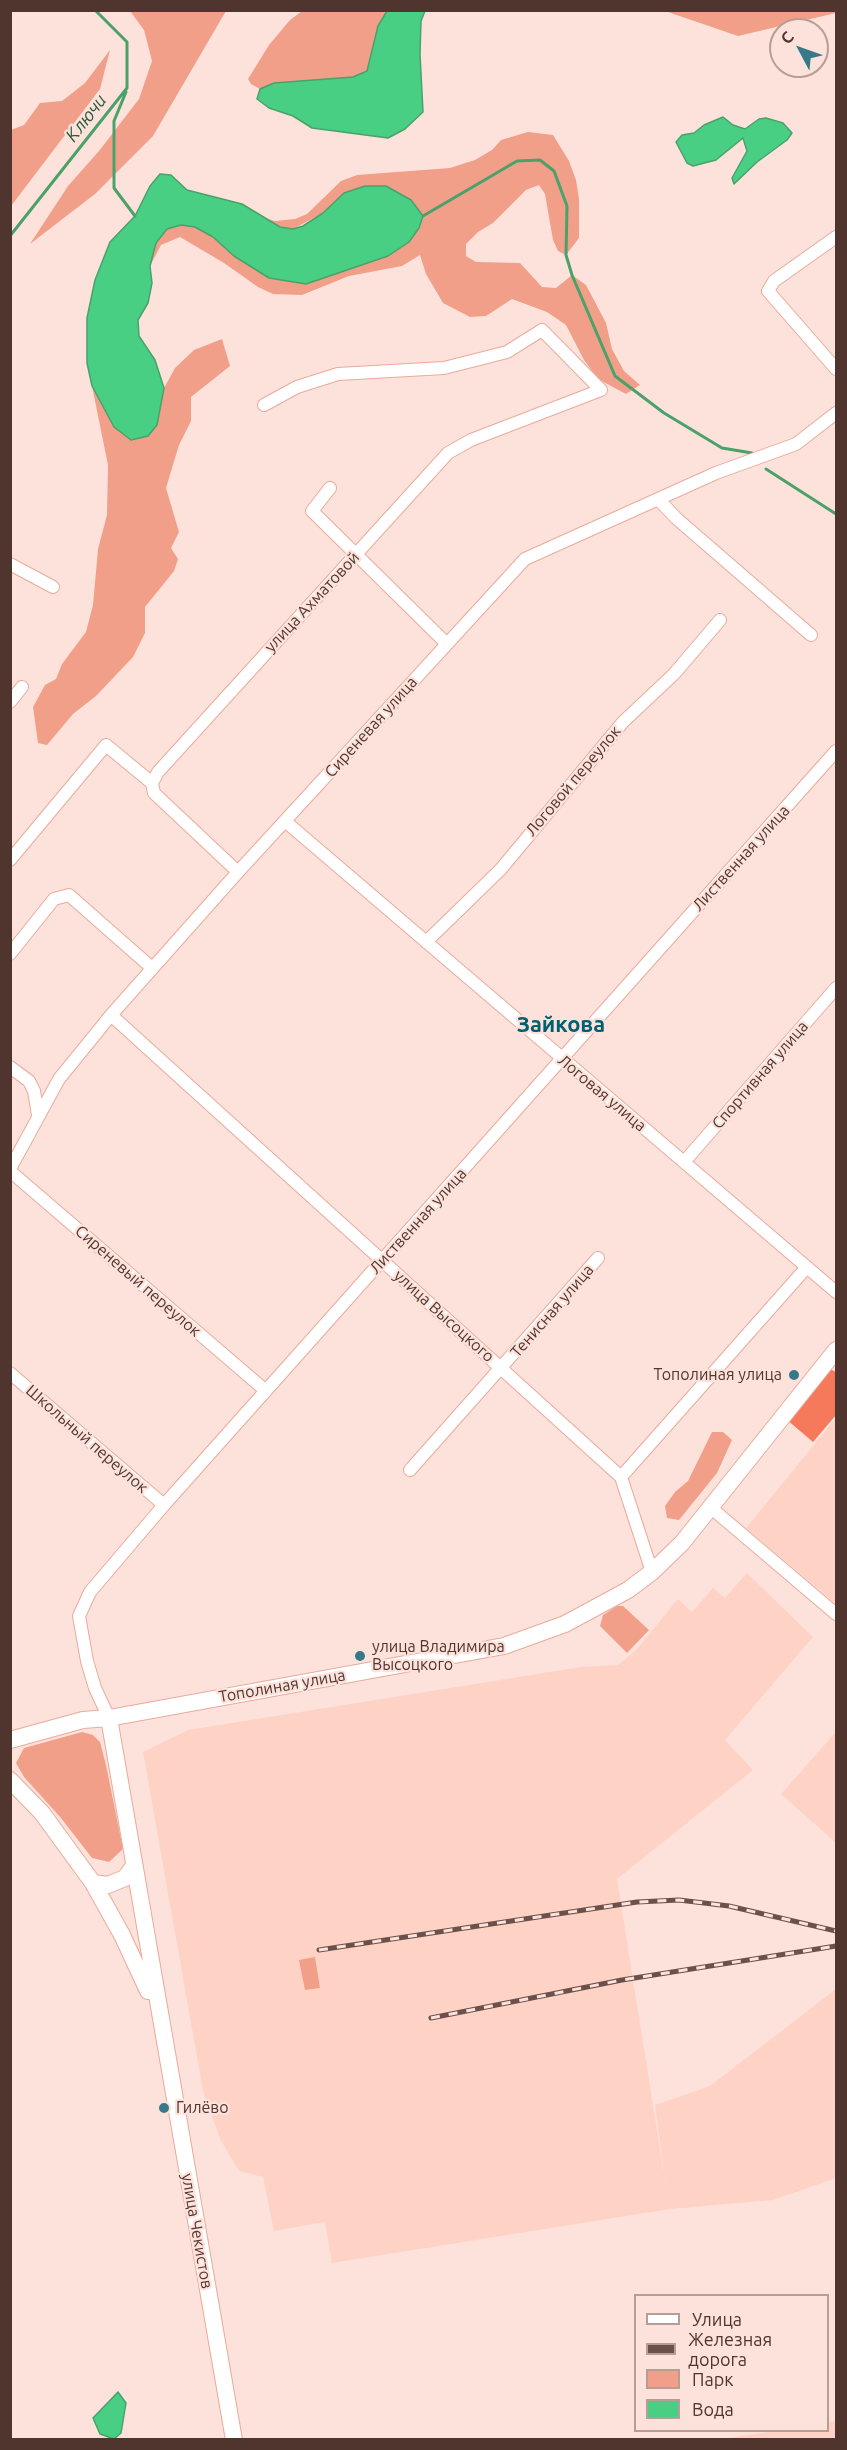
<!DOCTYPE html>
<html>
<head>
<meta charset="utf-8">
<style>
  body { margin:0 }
  #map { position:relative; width:847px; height:2450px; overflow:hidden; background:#fde2db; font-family:Ubuntu,sans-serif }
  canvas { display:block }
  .frame { position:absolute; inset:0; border:12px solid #4f352e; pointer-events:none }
  .legend { position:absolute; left:634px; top:2294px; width:195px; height:138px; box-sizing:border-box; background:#fde2db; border:2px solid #b79d96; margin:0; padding:8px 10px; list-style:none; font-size:18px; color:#4f352e }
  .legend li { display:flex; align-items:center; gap:12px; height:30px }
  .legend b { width:30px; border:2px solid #b79d96 }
  .north { position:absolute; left:769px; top:18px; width:60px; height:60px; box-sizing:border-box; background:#fde2db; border:2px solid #b79d96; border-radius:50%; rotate:311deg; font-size:16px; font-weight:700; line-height:24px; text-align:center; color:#4f352e }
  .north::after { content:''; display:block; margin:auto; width:21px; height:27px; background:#367a89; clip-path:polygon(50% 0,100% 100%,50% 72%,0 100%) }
</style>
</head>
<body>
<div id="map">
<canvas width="847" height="2450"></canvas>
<div class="frame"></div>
<ul class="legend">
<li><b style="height:8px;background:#fff"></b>Улица</li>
<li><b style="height:8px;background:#6b514a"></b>Железная дорога</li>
<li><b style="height:16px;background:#f29f8a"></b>Парк</li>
<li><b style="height:16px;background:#48cf84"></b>Вода</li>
</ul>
<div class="north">С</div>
</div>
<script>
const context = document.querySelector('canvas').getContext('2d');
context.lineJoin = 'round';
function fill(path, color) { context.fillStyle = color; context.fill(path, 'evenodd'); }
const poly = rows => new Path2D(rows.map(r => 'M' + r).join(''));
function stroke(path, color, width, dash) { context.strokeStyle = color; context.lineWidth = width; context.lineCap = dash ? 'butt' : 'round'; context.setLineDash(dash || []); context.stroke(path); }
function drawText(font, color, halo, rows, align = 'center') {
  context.font = font + ' Ubuntu,sans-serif'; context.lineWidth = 4.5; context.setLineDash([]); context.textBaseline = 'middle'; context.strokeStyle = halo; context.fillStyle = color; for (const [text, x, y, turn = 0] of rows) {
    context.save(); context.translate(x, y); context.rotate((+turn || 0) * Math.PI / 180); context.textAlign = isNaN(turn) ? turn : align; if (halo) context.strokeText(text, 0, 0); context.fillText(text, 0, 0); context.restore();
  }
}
const built = poly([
  [836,1418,836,1604,746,1528],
  [747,1573,813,1637,725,1740,753,1770,617,1879,667,2193,655,2105,710,2086,836,1989,836,2178,773,2200,670,2209,332,2263,325,2222,274,2231,263,2177,239,2171,220,2139,203,2091,143,1752,188,1730,581,1667,618,1665,636,1650,678,1599,692,1612,713,1588,725,1598],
  [836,1732,836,1843,781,1794],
  [836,2421,836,2439,720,2439,776,2431,828,2430,828,2422]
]);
const green = poly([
  [836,10,836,13,738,36,665,11],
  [130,11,226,11,153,136,95,194,30,244,68,186,99,151,139,99,152,61,144,30],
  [302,11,387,11,378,26,367,71,353,77,274,83,260,89,251,84,248,79,269,45,290,20],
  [110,50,100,89,11,206,11,130,24,125,40,103,62,101,85,83],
  [528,132,553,135,569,161,576,180,579,199,579,238,566,255,558,251,553,240,545,194,539,185,526,190,493,223,478,232,466,244,466,256,476,262,520,263,542,287,556,288,572,275,586,285,606,323,612,349,624,371,640,385,626,394,598,379,584,360,566,325,547,312,512,299,486,316,470,317,443,303,426,274,420,255,402,266,349,276,302,295,273,294,258,287,224,263,180,237,161,245,150,266,156,243,167,229,181,225,195,227,213,237,234,256,269,278,344,193,323,213,293,229,279,227,261,217,275,221,295,219,307,214,341,181,357,175,450,168,475,160,492,150,501,140],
  [222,339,230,366,191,397,191,421,179,445,166,488,179,532,171,548,178,559,174,571,145,607,145,633,133,657,96,696,73,714,47,745,38,743,33,707,45,685,56,679,62,664,86,632,93,605,98,549,107,515,108,465,92,386,114,427,157,425,164,388,175,368,194,350],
  [712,1432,723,1432,732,1440,717,1473,679,1520,667,1518,665,1506,675,1492,688,1481],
  [617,1606,623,1606,649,1630,627,1653,600,1626,603,1615],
  [82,1732,93,1735,100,1742,106,1765,123,1849,109,1862,92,1858,61,1818,24,1777,16,1763,24,1748],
  [315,1957,320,1988,305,1990,299,1960]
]);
const forest = poly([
  [828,1368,836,1372,836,1415,813,1442,786,1419]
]);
const water = poly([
  [387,11,425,11,421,21,420,54,423,112,405,129,388,138,312,128,293,116,269,108,257,99,260,89,274,83,353,77,367,71,378,26,387,11],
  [723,117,733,125,745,129,759,119,766,118,783,123,792,133,787,140,757,162,734,184,732,178,747,151,743,138,716,160,693,166,687,163,676,142,682,135,694,133,704,125,723,117],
  [160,174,171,175,187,190,242,204,280,227,293,229,303,226,323,213,344,193,365,186,386,186,411,200,423,216,419,228,409,242,388,256,306,284,269,278,234,256,213,237,195,227,181,225,167,229,156,243,150,266,152,283,148,303,138,320,139,336,155,360,164,388,157,425,148,436,131,440,114,427,92,386,87,363,87,318,95,280,110,242,135,216,150,186,160,174],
  [118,2392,126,2403,121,2433,114,2439,100,2434,93,2418,118,2392]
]);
const stream = poly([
  [126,92,114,121,114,188,135,216],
  [423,216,517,161,540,160,554,171,567,206,566,255,572,275,615,376,664,413,722,448,752,453],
  [10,236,127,88,127,42,95,10],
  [766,469,836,514]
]);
const minor = poly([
  [836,237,774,281,768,291,836,369],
  [330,488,312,511,446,643],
  [658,499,676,518,811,635],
  [10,564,53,587],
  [10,702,22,687],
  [286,822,836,1292],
  [10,860,106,745,152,783],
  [238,872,154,793,152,783,158,772,448,453,471,440,601,390,542,330,507,352,444,368,338,374,297,387,264,405],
  [426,942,501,869,623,722,674,674,720,620],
  [10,954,54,899,69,895,152,968],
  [111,1015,621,1477,652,1572],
  [10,1067,29,1081,34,1091,38,1115],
  [684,1162,836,988],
  [10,1169,59,1079,111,1015,238,872,525,559,716,473,796,444,836,413],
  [10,1171,266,1391],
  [10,1373,164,1505],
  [410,1470,598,1258],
  [621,1477,807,1267],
  [710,1507,836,1614],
  [109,1718,95,1688,87,1661,79,1616,90,1592,164,1505,836,751]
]);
const major = poly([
  [109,1718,234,2440],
  [10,1740,83,1720,109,1718,504,1646,565,1624,628,1590,652,1572,682,1543,836,1350],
  [10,1780,42,1813,93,1883,122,1935,148,1991],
  [93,1883,108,1885,125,1878,133,1867]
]);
const rail = poly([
  [319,1950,637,1902,679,1900,729,1906,836,1931],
  [431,2018,622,1980,836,1946]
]);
const markers = [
  [794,1375,6,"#367a89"],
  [360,1656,6,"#367a89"],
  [164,2108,6,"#367a89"]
];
const streetNames = [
  ["улица Ахматовой",312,602,-47],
  ["Сиреневая улица",371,727,-48],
  ["Логовой переулок",573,781,-50],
  ["Лиственная улица",741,858,-48],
  ["Спортивная улица",760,1075,-49],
  ["Логовая улица",602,1093,40],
  ["Лиственная улица",418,1221,-48],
  ["Сиреневый переулок",138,1281,41],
  ["Тенисная улица",552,1311,-49],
  ["улица Высоцкого",444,1316,42],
  ["Школьный переулок",87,1439,41],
  ["Тополиная улица",282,1686,-10],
  ["улица Чекистов",197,2231,80]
];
const poiNames = [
  ["Тополиная улица",782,1375,"right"],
  ["улица Владимира",372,1647],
  ["Высоцкого",372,1665],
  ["Гилёво",176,2108]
];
const waterNames = [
  ["Ключи",86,118,-52]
];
const districtNames = [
  ["Зайкова",561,1025]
];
fill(built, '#ffd2c6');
fill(green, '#f29f8a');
fill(forest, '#f5795a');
fill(water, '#48cf84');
stroke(water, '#4aa16a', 1.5);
stroke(stream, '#4aa16a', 3);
stroke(minor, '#eaaa9a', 14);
stroke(major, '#eaaa9a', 18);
stroke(minor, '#fff', 12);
stroke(major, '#fff', 16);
stroke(rail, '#6b514a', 5);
stroke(rail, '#fde2db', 3, [9]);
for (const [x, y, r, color] of markers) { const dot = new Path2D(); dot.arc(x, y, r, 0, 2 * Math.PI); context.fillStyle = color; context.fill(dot); stroke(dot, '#fde2db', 2); }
drawText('16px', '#4f352e', '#fde2db', streetNames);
drawText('16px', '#4f352e', '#fde2db', poiNames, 'left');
drawText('italic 18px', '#265a3b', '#fde2db', waterNames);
drawText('bold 22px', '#006071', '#fde2db', districtNames);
</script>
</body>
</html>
